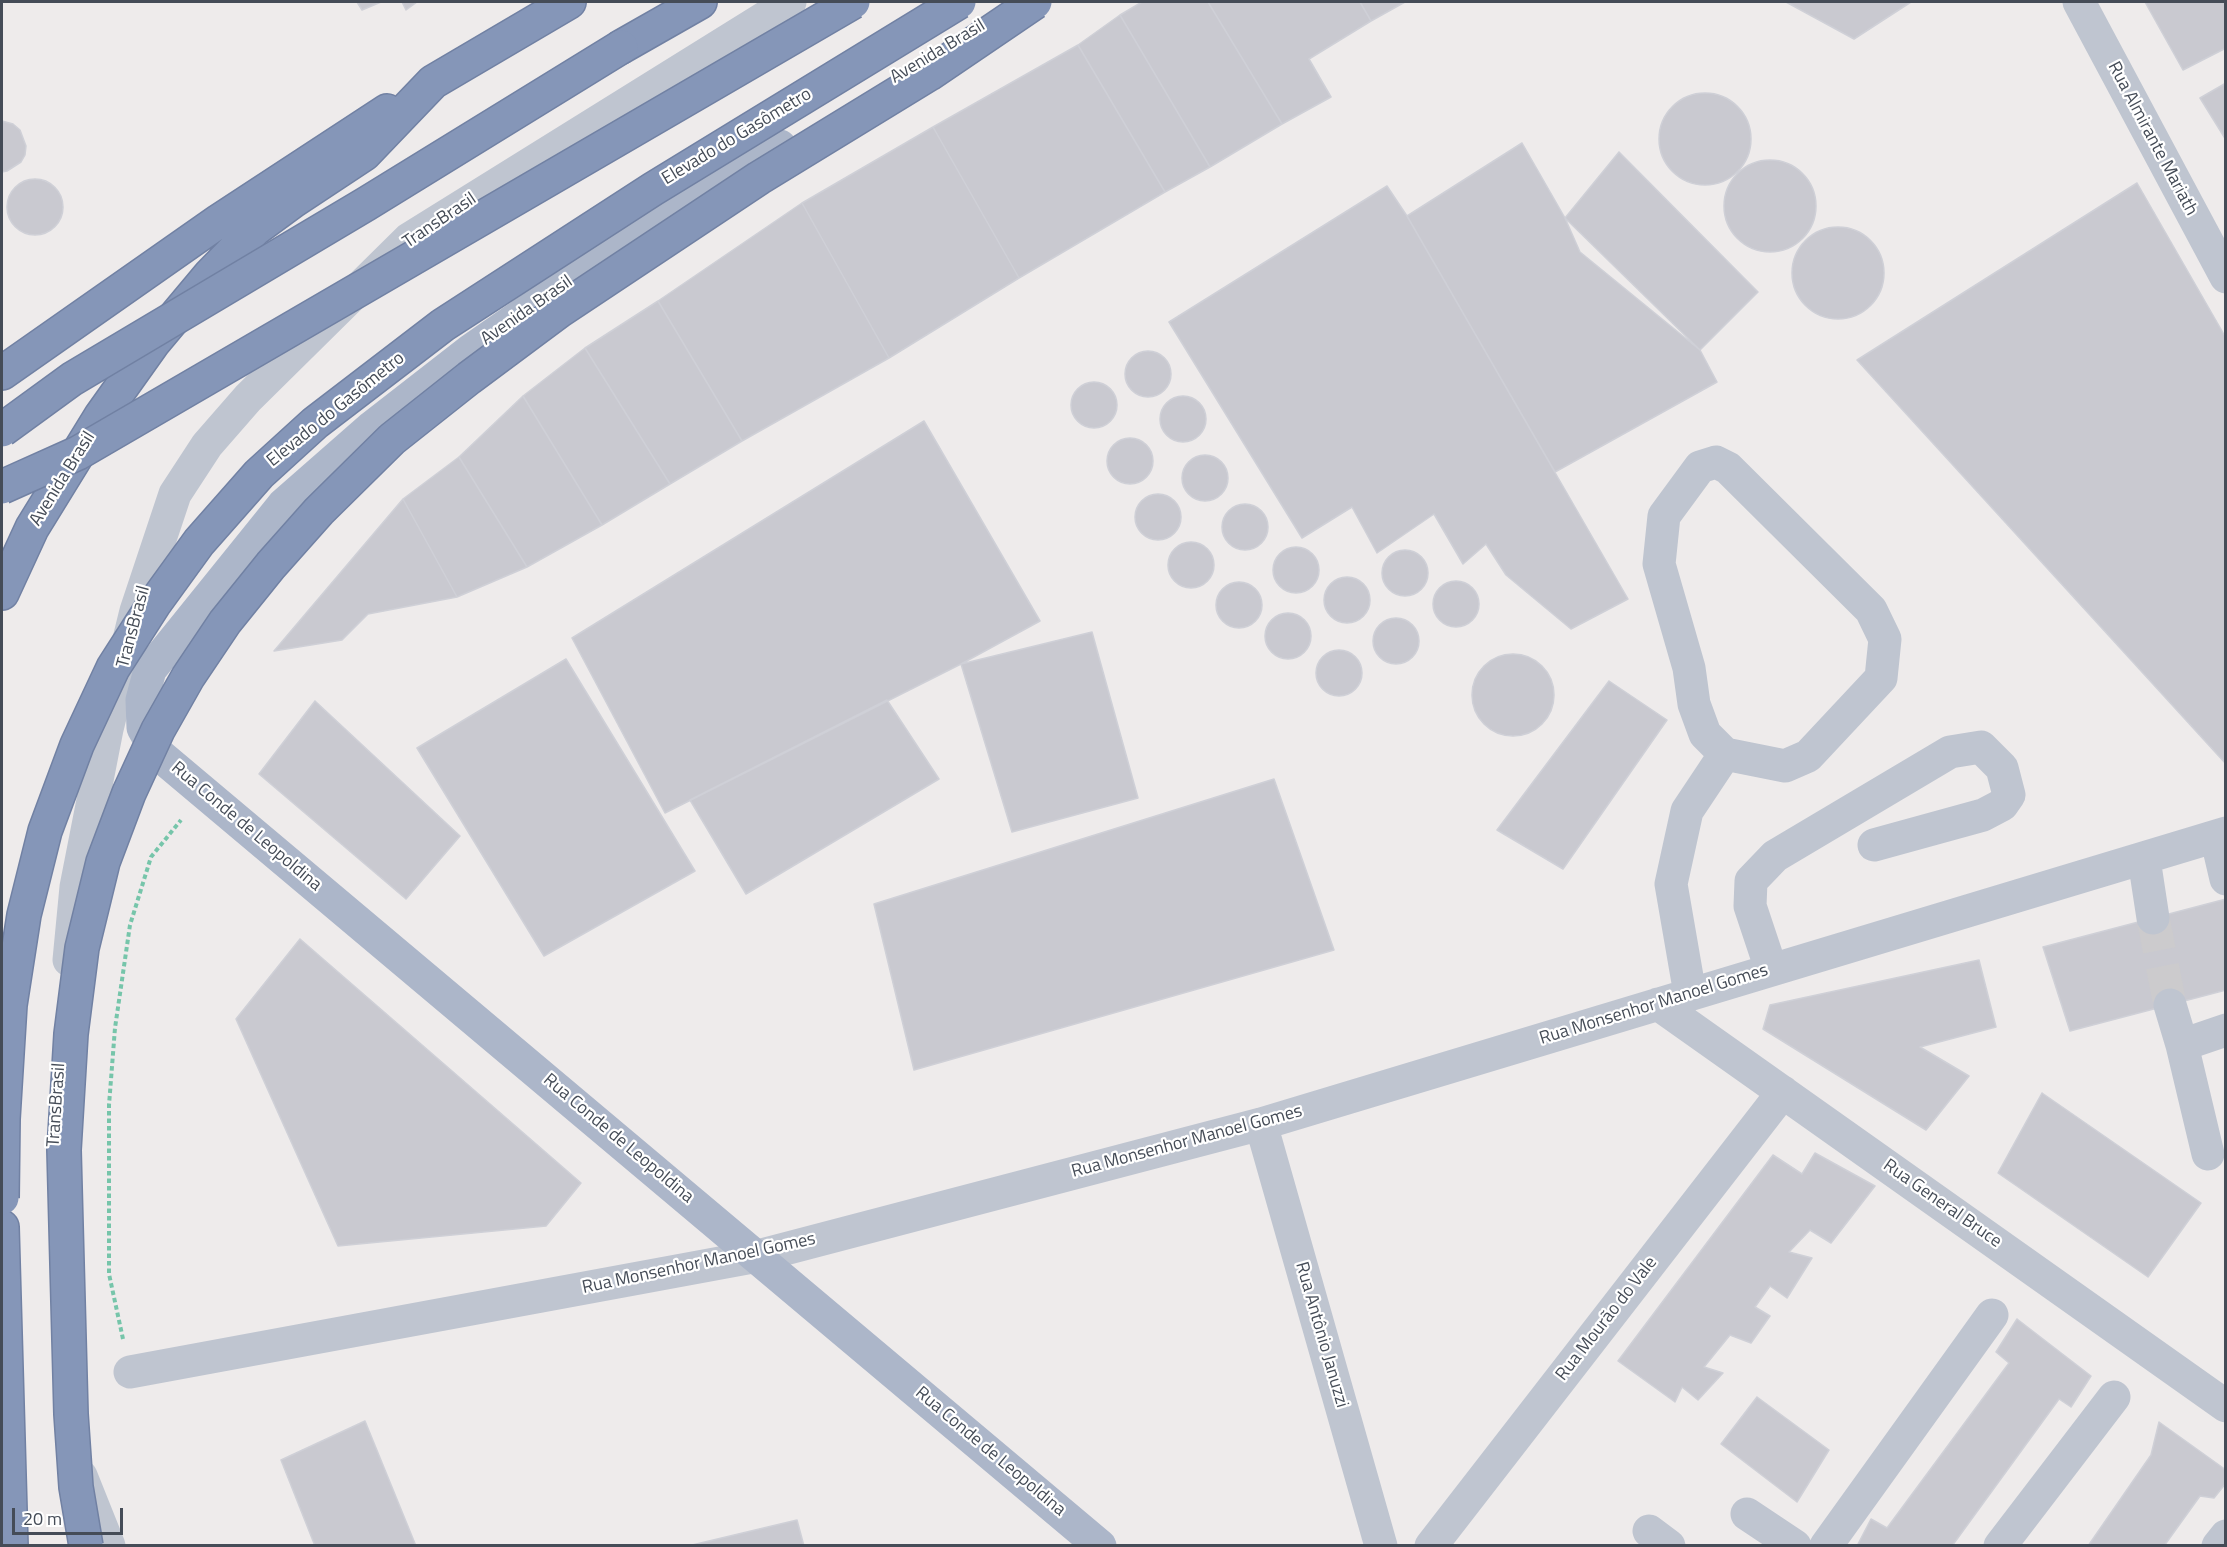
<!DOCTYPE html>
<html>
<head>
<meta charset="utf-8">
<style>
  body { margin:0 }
  #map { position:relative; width:2227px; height:1547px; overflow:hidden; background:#eeebeb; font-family:"Titillium Web",sans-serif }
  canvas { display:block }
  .frame { position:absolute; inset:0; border:3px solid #454c57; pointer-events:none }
  .scale { position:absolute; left:12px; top:1508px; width:111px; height:27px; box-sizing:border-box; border:3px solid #454c57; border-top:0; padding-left:8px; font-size:18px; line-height:21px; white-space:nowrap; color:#454c57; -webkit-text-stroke:4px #fff; paint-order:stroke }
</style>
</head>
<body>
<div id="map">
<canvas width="2227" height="1547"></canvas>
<div class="frame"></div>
<div class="scale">20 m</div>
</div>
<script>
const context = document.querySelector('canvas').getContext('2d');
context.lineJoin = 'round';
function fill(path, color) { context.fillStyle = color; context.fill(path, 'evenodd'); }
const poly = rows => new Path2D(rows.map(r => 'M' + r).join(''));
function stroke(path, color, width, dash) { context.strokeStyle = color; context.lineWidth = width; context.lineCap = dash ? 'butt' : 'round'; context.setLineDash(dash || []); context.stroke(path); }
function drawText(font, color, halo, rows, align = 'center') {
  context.font = font + ' "Titillium Web",sans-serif'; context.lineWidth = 4.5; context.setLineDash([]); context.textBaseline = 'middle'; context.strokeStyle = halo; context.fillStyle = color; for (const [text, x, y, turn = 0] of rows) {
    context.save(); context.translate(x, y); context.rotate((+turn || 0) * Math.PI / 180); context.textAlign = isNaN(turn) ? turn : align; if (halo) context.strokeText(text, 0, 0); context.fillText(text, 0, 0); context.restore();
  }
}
const building = poly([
  [357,2,381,2,362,10,357,2],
  [402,2,417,2,406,10,402,2],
  [1142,2,1208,2,1282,124,1210,167,1120,15,1142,2],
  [1208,2,1360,2,1371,21,1309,59,1331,97,1282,124,1208,2],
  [1360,2,1405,2,1371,21,1360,2],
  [1786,2,1911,2,1854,39,1786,2],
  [2145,2,2226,2,2226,48,2183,70,2145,2],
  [1120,15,1210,167,1165,192,1078,45,1120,15],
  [1078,45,1165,192,1019,278,933,127,1078,45],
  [2226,83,2226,140,2200,98,2226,83],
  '1659 139a46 46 0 1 1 92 0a46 46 0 1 1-92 0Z',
  [2,121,13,124,20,130,26,146,25,155,21,162,7,171,2,172,2,121],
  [933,127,1019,278,889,358,802,203,933,127],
  [1522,143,1565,218,1580,252,1700,350,1717,382,1555,472,1407,216,1522,143],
  [1619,152,1758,292,1700,350,1565,218,1619,152],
  '1724 206a46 46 0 1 1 92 0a46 46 0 1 1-92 0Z',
  '7 207a28 28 0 1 1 56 0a28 28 0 1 1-56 0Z',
  [2137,183,2226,338,2226,764,1857,360,2137,183],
  [1387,186,1407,216,1628,599,1571,629,1506,575,1486,544,1463,564,1434,514,1377,553,1352,507,1302,538,1169,322,1387,186],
  [802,203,889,358,742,441,658,301,802,203],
  '1792 273a46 46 0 1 1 92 0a46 46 0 1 1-92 0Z',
  [658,301,742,441,670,484,585,348,658,301],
  [585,348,670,484,602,525,523,396,585,348],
  '1125 374a23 23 0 1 1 46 0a23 23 0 1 1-46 0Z',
  '1071 405a23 23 0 1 1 46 0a23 23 0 1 1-46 0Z',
  [523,396,602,525,527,567,459,457,523,396],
  '1160 419a23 23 0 1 1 46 0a23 23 0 1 1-46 0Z',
  [924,421,1040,621,961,664,665,813,572,638,924,421],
  '1107 461a23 23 0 1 1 46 0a23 23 0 1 1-46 0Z',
  '1182 478a23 23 0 1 1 46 0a23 23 0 1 1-46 0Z',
  [459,457,527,567,457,597,403,499,459,457],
  '1135 517a23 23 0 1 1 46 0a23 23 0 1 1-46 0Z',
  [403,499,457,597,368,614,342,640,274,651,403,499],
  '1222 527a23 23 0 1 1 46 0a23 23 0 1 1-46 0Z',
  '1168 565a23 23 0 1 1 46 0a23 23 0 1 1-46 0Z',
  '1273 570a23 23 0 1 1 46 0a23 23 0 1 1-46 0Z',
  '1382 573a23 23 0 1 1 46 0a23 23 0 1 1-46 0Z',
  '1324 600a23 23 0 1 1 46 0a23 23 0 1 1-46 0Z',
  '1433 604a23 23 0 1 1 46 0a23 23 0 1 1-46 0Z',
  '1216 605a23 23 0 1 1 46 0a23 23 0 1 1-46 0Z',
  '1265 636a23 23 0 1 1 46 0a23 23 0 1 1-46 0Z',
  '1373 641a23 23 0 1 1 46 0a23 23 0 1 1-46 0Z',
  [1092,632,1138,798,1012,832,961,664,1092,632],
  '1316 673a23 23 0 1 1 46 0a23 23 0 1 1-46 0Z',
  '1472 695a41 41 0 1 1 82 0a41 41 0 1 1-82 0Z',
  [566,659,695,871,544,956,417,748,566,659],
  [1609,681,1667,720,1563,869,1497,830,1609,681],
  [887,700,939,779,746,894,690,800,887,700],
  [315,701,460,836,406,899,259,774,315,701],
  [1274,779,1334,950,914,1070,874,904,1274,779],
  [2226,899,2226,990,2070,1031,2043,947,2226,899],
  [300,939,581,1183,546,1226,338,1246,236,1019,300,939],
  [1979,960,1996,1027,1920,1047,1969,1076,1926,1130,1763,1029,1770,1005,1979,960],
  [2042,1093,2201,1203,2148,1277,1998,1173,2042,1093],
  [1815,1153,1875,1186,1831,1243,1810,1230,1789,1252,1812,1258,1787,1298,1770,1286,1755,1307,1770,1316,1751,1343,1730,1335,1704,1367,1723,1373,1698,1400,1682,1387,1675,1402,1618,1361,1773,1155,1802,1174,1815,1153],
  [2017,1319,2091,1376,2071,1407,2059,1399,1952,1546,1857,1546,1871,1519,1887,1528,2009,1363,1996,1352,2017,1319],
  [1757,1397,1829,1450,1797,1502,1721,1444,1757,1397],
  [365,1421,416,1546,315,1546,281,1460,365,1421],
  [2159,1422,2226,1470,2226,1483,2214,1498,2200,1496,2164,1546,2088,1546,2151,1455,2159,1422],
  [797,1520,804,1546,688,1546,797,1520]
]);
const minorTunnel = poly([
  [2153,918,2170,1005]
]);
const path = poly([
  [123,1339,109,1274,109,1105,115,1028,130,925,151,857,181,820]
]);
const minor = poly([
  [2079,2,2226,277],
  [1716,462,1728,468,1871,610,1885,639,1881,678,1808,756,1785,766,1725,754,1705,734,1694,704,1689,668,1659,564,1664,516,1700,467,1716,462],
  [2216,836,2226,879],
  [2144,859,2153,918],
  [69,960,76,887,107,729,136,611,175,494,207,445,248,398,409,239,790,2],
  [1771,969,1750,906,1751,881,1775,856,1950,752,1981,747,2002,768,2009,795,2002,805,1983,815,1874,845],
  [1690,994,1671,884,1687,811,1725,754],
  [1658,1004,2226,1406],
  [2170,1005,2182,1045,2226,1030],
  [2182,1045,2208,1154],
  [1261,1124,1381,1546],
  [130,1372,758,1256,1261,1124,2226,833],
  [81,1476,109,1546],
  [1747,1514,1795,1546],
  [1649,1531,1669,1546],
  [1431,1546,1783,1092],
  [1826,1546,1992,1315],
  [2000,1546,2114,1397],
  [2218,1546,2226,1536]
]);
const major = poly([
  [780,146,661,218,471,350,372,427,283,505,150,670,142,700,143,728,157,753,1100,1546]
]);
const highway = poly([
  [621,47,700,2],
  [2,373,219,221,387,111],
  [2,593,32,528,101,416,153,343,210,275,255,229,293,201,364,154,433,82,569,2],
  [2,1227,11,1546]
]);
const highwayBridge = poly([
  [2,430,72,379,366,204,621,47],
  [2,487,78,453,853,2],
  [2,1198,3,1119,10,1005,24,915,45,831,77,745,113,668,154,604,199,542,259,474,315,423,443,325,653,189,959,2],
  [86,1546,76,1487,71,1414,64,1150,71,1034,82,948,103,862,129,793,158,730,188,677,225,622,271,565,319,511,392,439,469,378,559,311,759,178,929,74,1035,2]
]);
const streetNames = [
  ["Avenida Brasil",938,52,-31],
  ["Elevado do Gasômetro",737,137,-31],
  ["Rua Almirante Mariath",2152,139,62],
  ["TransBrasil",440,221,-34],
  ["Avenida Brasil",527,311,-35],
  ["Elevado do Gasômetro",336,410,-39],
  ["Avenida Brasil",63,479,-58],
  ["TransBrasil",134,627,-75],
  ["Rua Conde de Leopoldina",246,827,40],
  ["Rua Monsenhor Manoel Gomes",1654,1005,-17],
  ["TransBrasil",57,1105,-86],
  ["Rua Conde de Leopoldina",618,1139,40],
  ["Rua Monsenhor Manoel Gomes",1187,1142,-15],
  ["Rua General Bruce",1942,1204,35],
  ["Rua Monsenhor Manoel Gomes",699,1264,-12],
  ["Rua Mourão do Vale",1607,1319,-52],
  ["Rua Antônio Januzzi",1321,1335,74],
  ["Rua Conde de Leopoldina",990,1452,40]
];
fill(building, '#c9c9d0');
stroke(building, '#cfd0d7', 1.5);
stroke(minorTunnel, '#cccbcd', 33, [33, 16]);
stroke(highway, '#7181a3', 36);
stroke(path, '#76c5aa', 4, [4.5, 3]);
stroke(minor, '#bfc5d0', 33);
stroke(major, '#acb6c9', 33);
stroke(highway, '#8596b8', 33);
stroke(highwayBridge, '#7181a3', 36, []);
stroke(highwayBridge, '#8596b8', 33);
drawText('18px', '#454c57', '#fff', streetNames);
</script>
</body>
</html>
